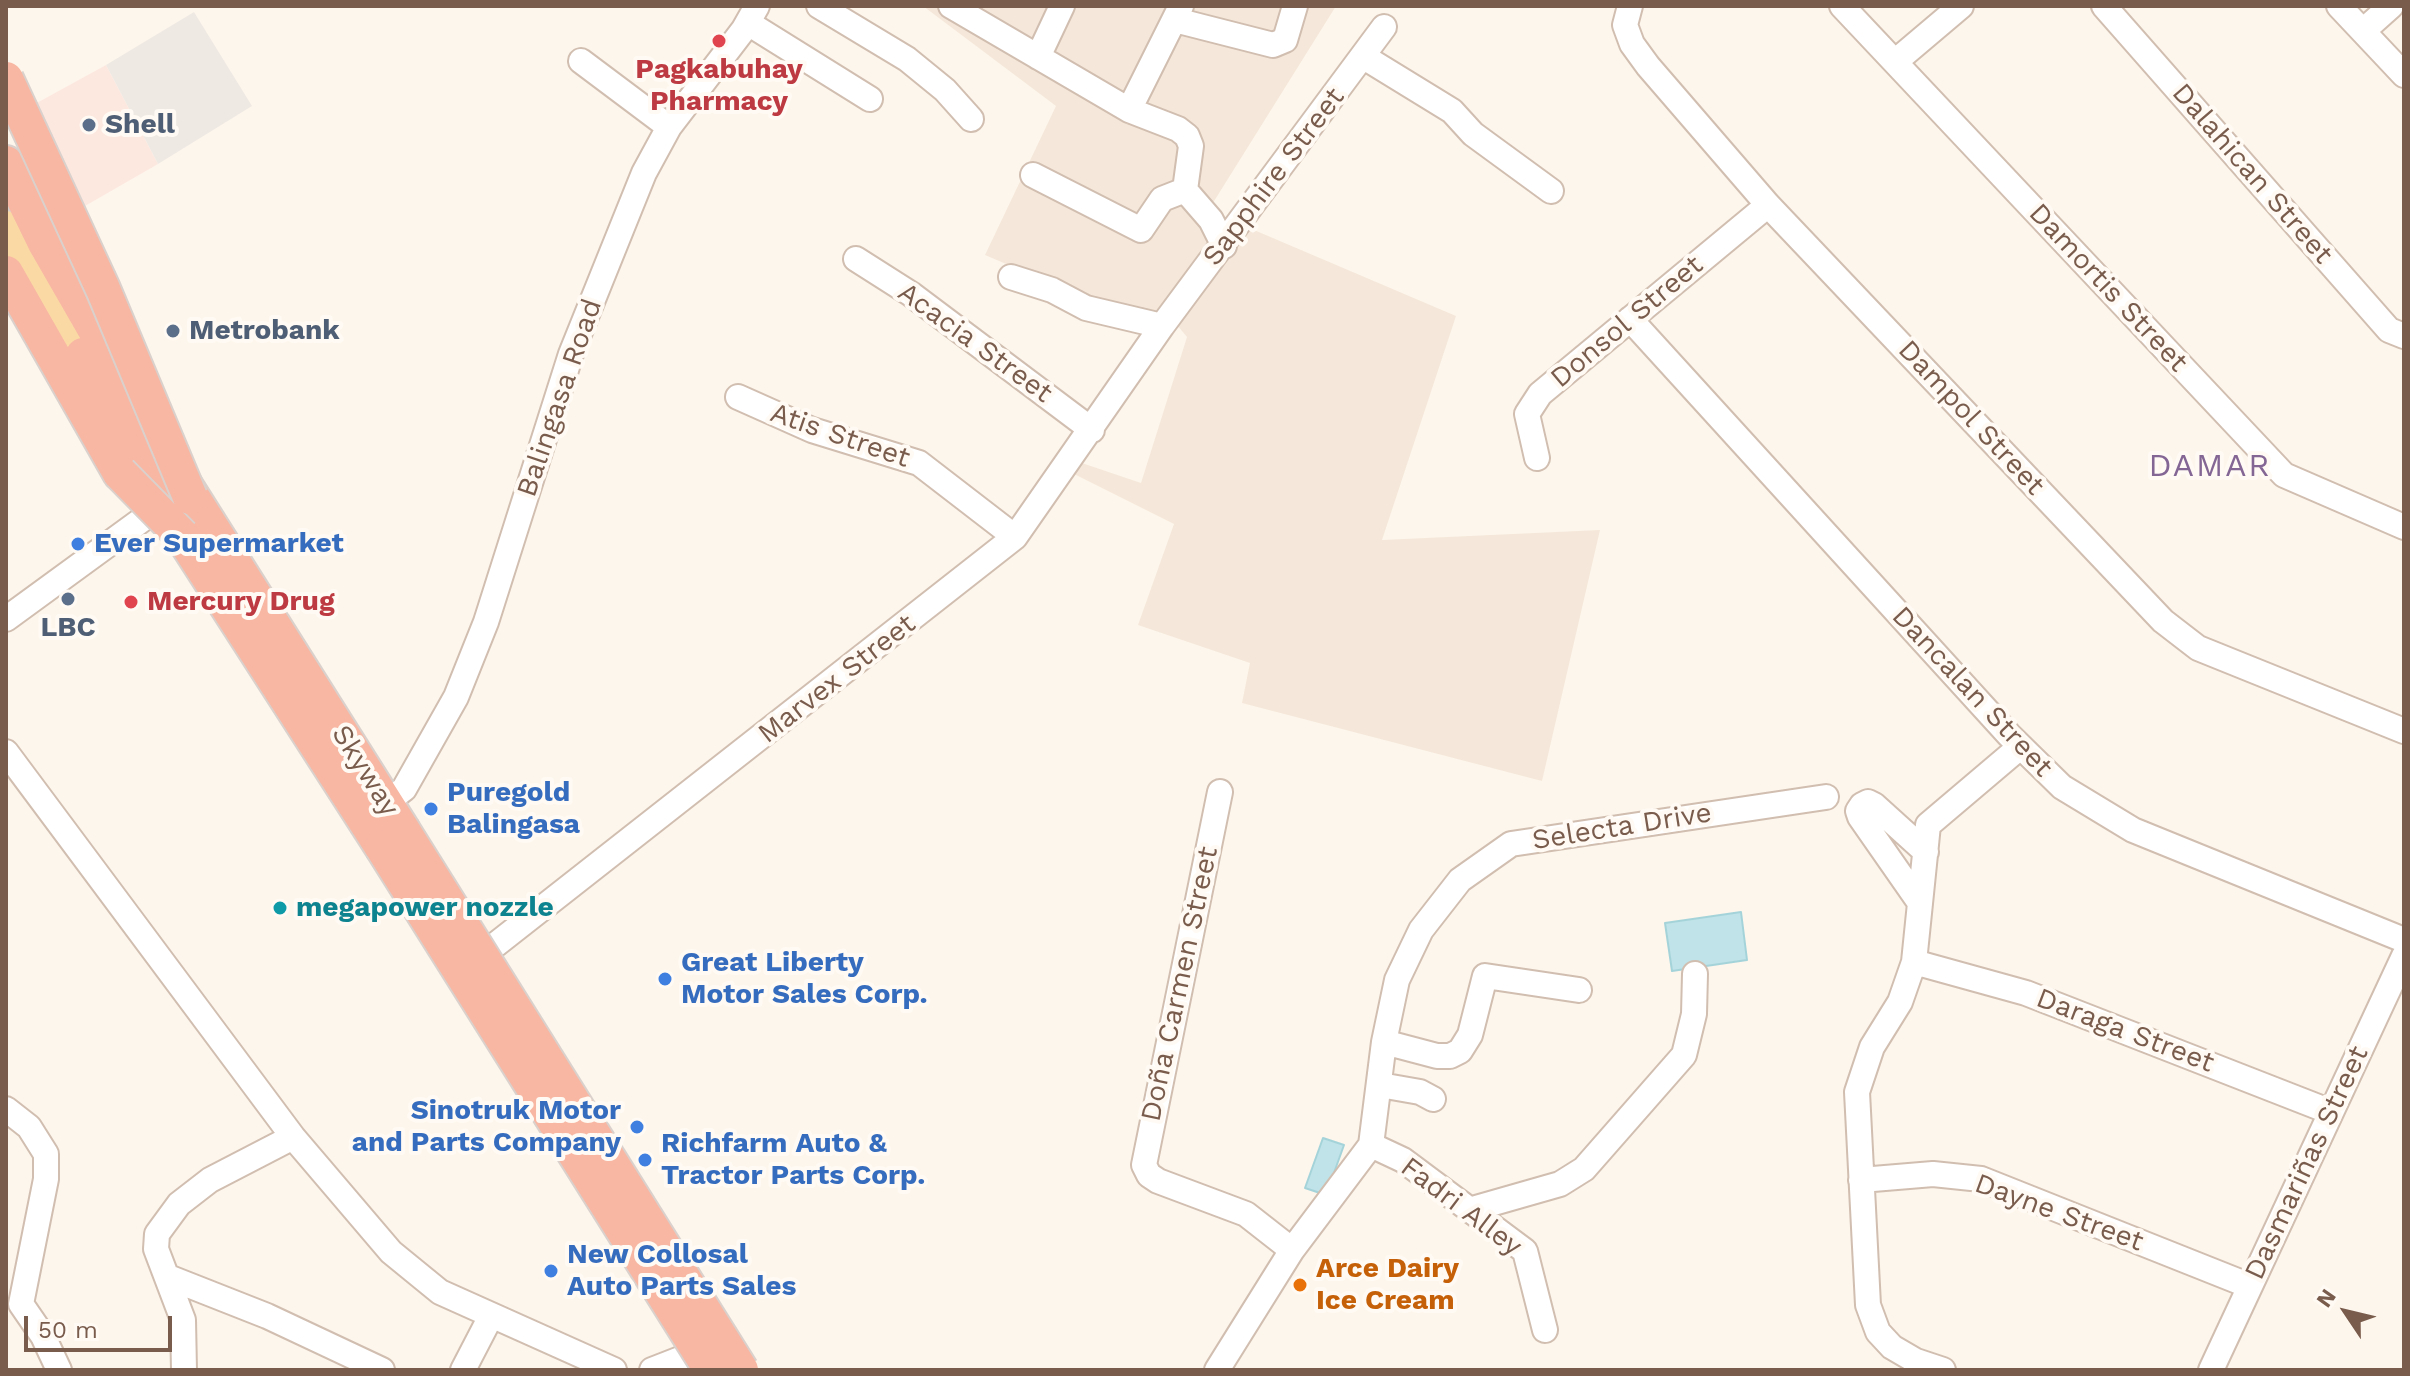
<!DOCTYPE html>
<html>
<head>
<meta charset="utf-8">
<style>
  body { margin:0 }
  #map { position:relative; width:2410px; height:1376px; overflow:hidden; background:#fdf6ec; font-family:"Work Sans",sans-serif }
  canvas { display:block }
  .frame { position:absolute; inset:0; border:8px solid #7a5c4d; pointer-events:none }
  .north { position:absolute; left:2306px; top:1272px; width:80px; height:80px; -webkit-text-stroke:6px #fffaf3; paint-order:stroke; rotate:305deg; font-size:22px; font-weight:700; line-height:32px; text-align:center; color:#7a5c4d }
  .north::after { content:''; display:block; margin:auto; width:28px; height:36px; background:#7a5c4d; clip-path:polygon(50% 0,100% 100%,50% 72%,0 100%) }
  .scale { position:absolute; left:24px; top:1316px; width:148px; height:36px; box-sizing:border-box; border:4px solid #7a5c4d; border-top:0; padding-left:10px; font-size:24px; line-height:28px; white-space:nowrap; color:#7a5c4d; -webkit-text-stroke:6px #fffaf3; paint-order:stroke }
</style>
</head>
<body>
<div id="map">
<canvas width="2410" height="1376"></canvas>
<div class="frame"></div>
<div class="north">N</div>
<div class="scale">50 m</div>
</div>
<script>
const context = document.querySelector('canvas').getContext('2d');
context.lineJoin = 'round';
function fill(path, color) { context.fillStyle = color; context.fill(path, 'evenodd'); }
const poly = rows => new Path2D(rows.map(r => 'M' + r).join(''));
function stroke(path, color, width, dash) { context.strokeStyle = color; context.lineWidth = width; context.lineCap = dash ? 'butt' : 'round'; context.setLineDash(dash || []); context.stroke(path); }
function drawText(font, color, halo, rows, align = 'center') {
  context.font = font + ' "Work Sans",sans-serif'; context.lineWidth = 8; context.setLineDash([]); context.textBaseline = 'middle'; context.strokeStyle = halo; context.fillStyle = color; for (const [text, x, y, turn = 0] of rows) {
    context.save(); context.translate(x, y); context.rotate((+turn || 0) * Math.PI / 180); context.textAlign = isNaN(turn) ? turn : align; if (halo) context.strokeText(text, 0, 0); context.fillText(text, 0, 0); context.restore();
  }
}
const residential = poly([
  [923,6,1336,6,1211,206,1231,224,1158,316,1107,307,985,255,1056,106],
  [1247,227,1456,316,1382,540,1600,530,1542,781,1242,703,1250,663,1138,625,1174,524,1068,471,1076,461,1141,483,1187,337,1172,319]
]);
const commercial = poly([
  [106,65,158,164,78,210,24,110]
]);
const industrial = poly([
  [194,12,252,106,158,164,106,65]
]);
const water = poly([
  [1741,912,1747,960,1672,971,1665,923,1741,912],
  [1323,1138,1344,1145,1326,1195,1305,1188,1323,1138]
]);
const minor = poly([
  [819,6,907,59,945,90,971,119],
  [951,6,1129,110,1178,129,1187,136,1191,146,1185,190,1211,220,1224,246],
  [1630,6,1625,25,1632,44,1648,66,1768,205,2163,621,2198,648,2404,731],
  [1842,6,2284,475,2404,527],
  [2104,6,2389,330,2404,336],
  [2339,6,2404,75],
  [1175,20,1273,45,1285,40,1295,6],
  [748,23,870,99],
  [2363,31,2391,6],
  [1038,57,1062,6],
  [1364,57,1452,111,1473,134,1551,191],
  [581,61,669,127],
  [1896,61,1961,6],
  [1129,110,1181,6],
  [1033,175,1141,230,1162,199,1185,190],
  [856,259,911,294,1092,430],
  [1011,277,1052,290,1086,308,1162,326],
  [1630,319,2009,735,2062,787,2133,830,2404,940],
  [738,397,812,430,919,463,1015,537],
  [1537,458,1527,414,1540,394,1768,205],
  [6,619,158,508],
  [6,752,293,1137,391,1252,440,1292,614,1370],
  [1220,792,1144,1165,1149,1175,1158,1181,1246,1214,1292,1250],
  [388,801,404,789,456,697,486,622,571,354,644,173,669,127,744,29,757,6],
  [1920,903,1860,817,1858,811,1862,805,1868,802,1874,805,1926,852],
  [1914,962,2026,993,2331,1112],
  [471,964,1015,537,1162,326,1384,27],
  [1384,1042,1437,1056,1450,1056,1460,1051,1470,1035,1485,976,1579,990],
  [1380,1085,1420,1092,1433,1099],
  [6,1109,29,1127,46,1154,46,1179,21,1304,43,1336,59,1370],
  [1371,1145,1403,1160,1525,1251,1545,1330],
  [1861,1180,1933,1174,1981,1179,2250,1286],
  [1469,1210,1560,1184,1584,1169,1684,1055,1694,1014,1695,974],
  [168,1277,267,1316,382,1370],
  [184,1370,183,1320,156,1249,157,1234,179,1204,210,1180,293,1137],
  [463,1370,491,1316],
  [652,1370,693,1354],
  [1217,1370,1292,1250,1371,1145,1384,1042,1397,980,1421,930,1460,880,1511,844,1826,797],
  [1943,1370,1916,1361,1892,1347,1878,1332,1868,1305,1857,1092,1872,1047,1900,1002,1914,962,1928,825,2020,747],
  [2211,1370,2404,956]
]);
const major = poly([
  [6,226,88,380]
]);
const highway = poly([
  [6,163,45,243,144,415],
  [6,273,120,473],
  [83,355,182,536,382,847],
  [176,471,402,829]
]);
const highwayBridge = poly([
  [6,79,103,289,190,497],
  [120,473,182,536],
  [402,829,741,1370],
  [382,847,711,1370]
]);
const markers = [
  [719,41,8,"#e0444e"],
  [89,125,8,"#5c6f8a"],
  [173,331,8,"#5c6f8a"],
  [78,544,8,"#3f7fe0"],
  [68,599,8,"#5c6f8a"],
  [131,602,8,"#e0444e"],
  [431,809,8,"#3f7fe0"],
  [280,908,8,"#0f9aa8"],
  [665,979,8,"#3f7fe0"],
  [637,1127,8,"#3f7fe0"],
  [645,1160,8,"#3f7fe0"],
  [551,1271,8,"#3f7fe0"],
  [1300,1285,8,"#e8710a"]
];
const healthNames = [
  ["Pagkabuhay",719,70],
  ["Pharmacy",719,102],
  ["Mercury Drug",147,602,"left"]
];
const serviceNames = [
  ["Shell",105,125],
  ["Metrobank",189,331],
  ["LBC",68,628,"center"]
];
const streetNames = [
  ["Dalahican Street",2252,174,49],
  ["Sapphire Street",1274,177,-53],
  ["Damortis Street",2108,288,47],
  ["Donsol Street",1627,322,-40],
  ["Acacia Street",975,343,36],
  ["Balingasa Road",560,398,-71],
  ["Dampol Street",1971,418,47],
  ["Atis Street",840,436,19],
  ["Marvex Street",837,679,-38],
  ["Dancalan Street",1972,692,47],
  ["Skyway",365,771,58],
  ["Selecta Drive",1622,827,-9],
  ["Doña Carmen Street",1180,984,-78],
  ["Daraga Street",2125,1031,21],
  ["Dasmariñas Street",2307,1163,-65],
  ["Fadri Alley",1461,1207,37],
  ["Dayne Street",2059,1213,20]
];
const shopNames = [
  ["Ever Supermarket",94,544],
  ["Puregold",447,793],
  ["Balingasa",447,825],
  ["Great Liberty",681,963],
  ["Motor Sales Corp.",681,995],
  ["Sinotruk Motor",621,1111,"right"],
  ["and Parts Company",621,1143,"right"],
  ["Richfarm Auto &",661,1144],
  ["Tractor Parts Corp.",661,1176],
  ["New Collosal",567,1255],
  ["Auto Parts Sales",567,1287]
];
const cultureNames = [
  ["megapower nozzle",296,908]
];
const foodNames = [
  ["Arce Dairy",1316,1269],
  ["Ice Cream",1316,1301]
];
const quarterNames = [
  ["DAMAR",2210,467]
];
fill(residential, '#f5e8da');
fill(commercial, '#fde8e0');
fill(industrial, '#efe9e4');
fill(water, '#bfe3e8');
stroke(water, '#a5d3da', 2);
stroke(minor, '#d1beb0', 28);
stroke(major, '#dad1cd', 34);
stroke(highway, '#dad1cd', 38);
stroke(minor, '#fff', 24);
stroke(major, '#fbd9a5', 30);
stroke(highway, '#f7b7a3', 34);
stroke(highwayBridge, '#dad1cd', 38, []);
stroke(highwayBridge, '#f7b7a3', 34);
for (const [x, y, r, color] of markers) { const dot = new Path2D(); dot.arc(x, y, r, 0, 2 * Math.PI); context.fillStyle = color; context.fill(dot); stroke(dot, '#fffaf3', 3); }
drawText('bold 28px', '#be3a42', '#fffaf3', healthNames);
drawText('bold 28px', '#4e5e75', '#fffaf3', serviceNames, 'left');
drawText('28px', '#7a5c4d', '#fffaf3', streetNames);
drawText('bold 28px', '#366cbe', '#fffaf3', shopNames, 'left');
drawText('bold 28px', '#0d838f', '#fffaf3', cultureNames, 'left');
drawText('bold 28px', '#c56008', '#fffaf3', foodNames, 'left');
context.letterSpacing = '2px';
drawText('32px', '#846695', '#fffaf3', quarterNames);
context.letterSpacing = '0px';
</script>
</body>
</html>
